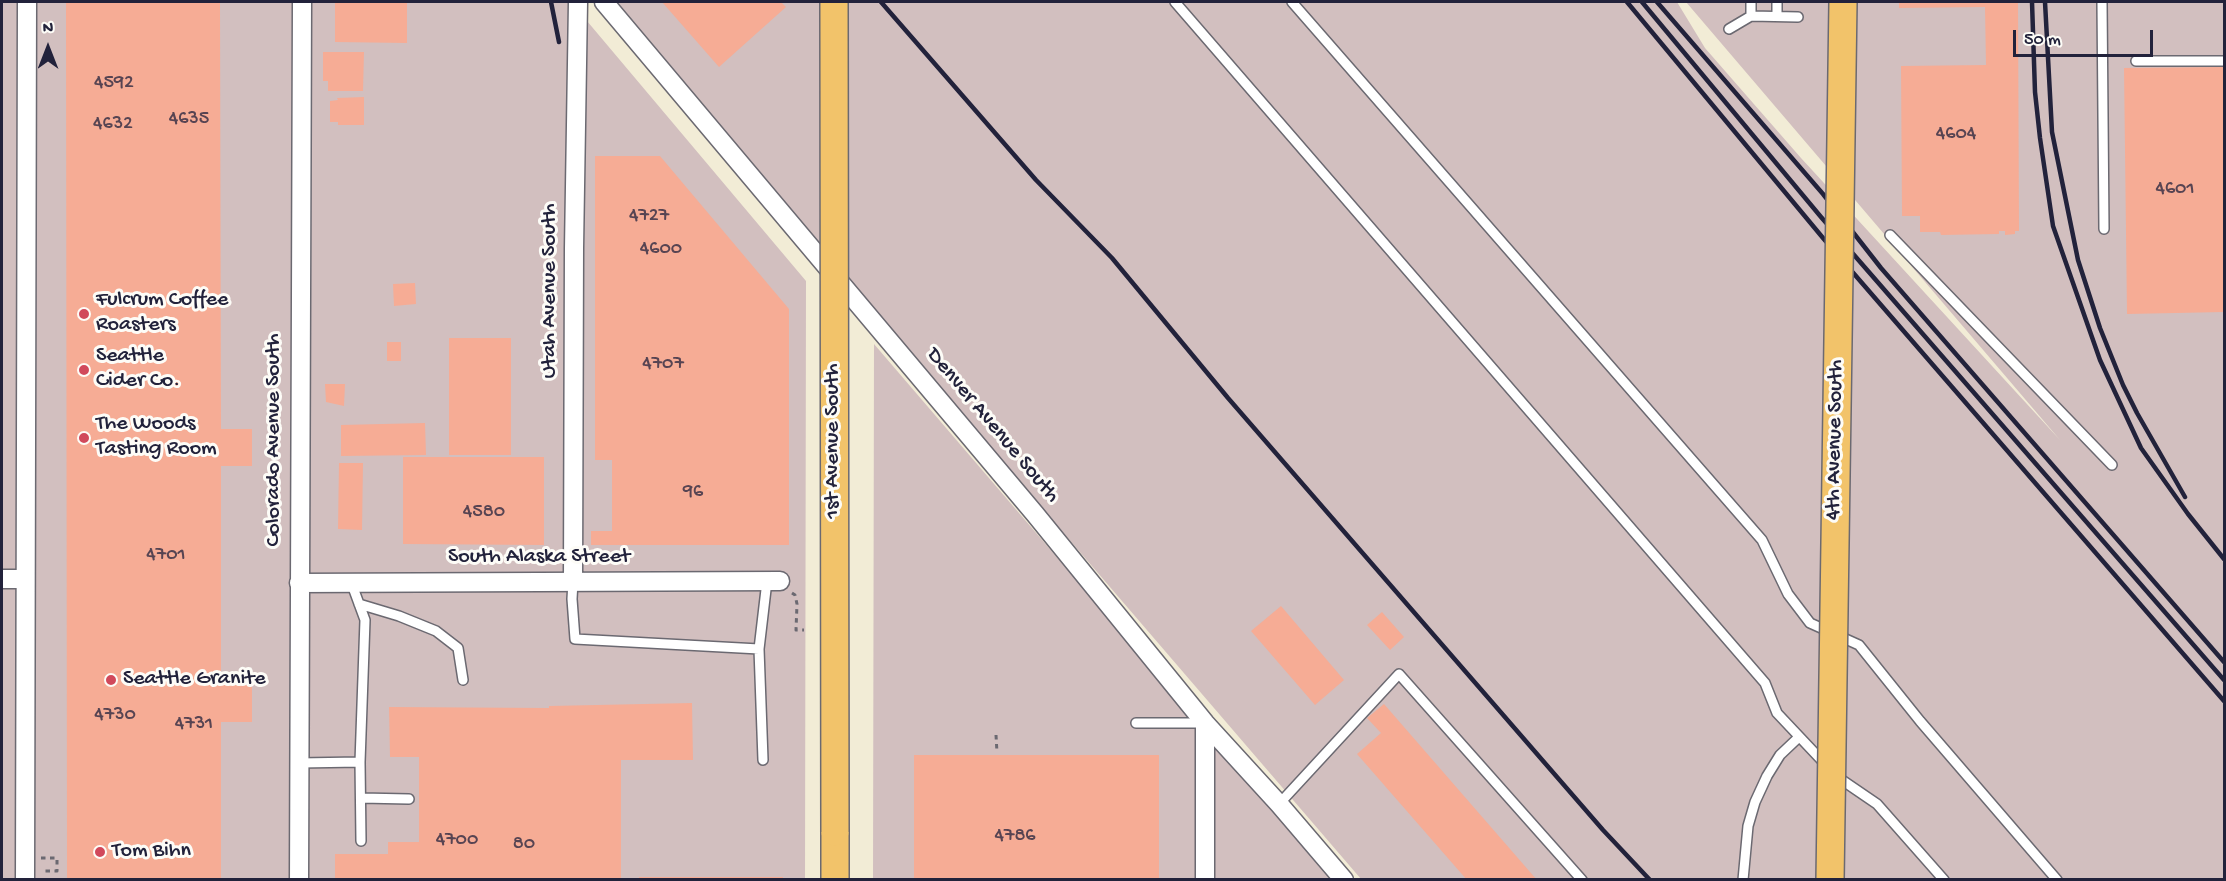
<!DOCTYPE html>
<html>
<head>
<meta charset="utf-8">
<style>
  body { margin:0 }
  #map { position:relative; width:2226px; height:881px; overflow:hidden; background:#f2ecd6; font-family:"Gochi Hand",sans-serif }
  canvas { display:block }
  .frame { position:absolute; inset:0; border:3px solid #22223b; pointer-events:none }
  .north { position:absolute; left:18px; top:18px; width:60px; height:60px; -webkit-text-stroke:4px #fdfcf7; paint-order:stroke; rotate:0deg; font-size:16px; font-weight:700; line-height:24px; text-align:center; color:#22223b }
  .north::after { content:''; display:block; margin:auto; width:21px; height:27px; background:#22223b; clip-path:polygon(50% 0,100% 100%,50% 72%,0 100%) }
  .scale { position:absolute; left:2013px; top:30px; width:140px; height:27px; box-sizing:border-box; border:3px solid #22223b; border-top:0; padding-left:8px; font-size:18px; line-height:21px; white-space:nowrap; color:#22223b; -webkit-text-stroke:4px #fdfcf7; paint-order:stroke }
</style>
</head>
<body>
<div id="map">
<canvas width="2226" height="881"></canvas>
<div class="frame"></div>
<div class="north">N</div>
<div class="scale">50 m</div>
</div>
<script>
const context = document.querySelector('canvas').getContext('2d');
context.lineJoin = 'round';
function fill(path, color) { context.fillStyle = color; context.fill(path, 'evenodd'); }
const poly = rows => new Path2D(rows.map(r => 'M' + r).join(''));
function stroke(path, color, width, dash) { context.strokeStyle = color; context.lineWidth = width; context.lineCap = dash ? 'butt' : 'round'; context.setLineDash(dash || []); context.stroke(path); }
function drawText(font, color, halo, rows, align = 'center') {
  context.font = font + ' "Gochi Hand",sans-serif'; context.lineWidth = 6; context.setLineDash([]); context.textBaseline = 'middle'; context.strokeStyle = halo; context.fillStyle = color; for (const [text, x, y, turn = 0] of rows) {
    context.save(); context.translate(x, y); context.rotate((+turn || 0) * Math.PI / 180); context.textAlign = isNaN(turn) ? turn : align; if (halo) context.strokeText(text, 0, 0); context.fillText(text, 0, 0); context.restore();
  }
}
const industrial = poly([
  [2,2,571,2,806,281,805,879,2,880],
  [607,2,1677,2,1705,48,1801,158,2060,440,1686,2,2224,2,2224,879,1361,879],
  [874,344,1333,879,873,879]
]);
const building = poly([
  [66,2,220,2,221,429,252,429,252,466,221,466,221,685,252,685,252,722,221,722,221,880,67,880],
  [335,2,407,2,407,43,335,42],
  [662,2,781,2,786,7,719,67],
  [1899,2,2018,2,2019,231,2015,231,2015,234,2005,235,2005,231,1999,231,1999,234,1941,235,1940,232,1920,232,1920,216,1902,216,1901,66,1986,65,1985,7,1899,8],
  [323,52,364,52,363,91,328,91,328,81,323,81],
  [2224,67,2224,312,2127,314,2124,68],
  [364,97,364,125,338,125,338,122,330,122,330,101,338,100,337,98],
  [595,156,660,156,789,309,789,545,591,545,591,531,612,531,612,460,595,460],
  [415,283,416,304,394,306,393,284],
  [449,338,511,338,511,455,449,455],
  [387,342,401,342,401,361,387,361],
  [325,384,345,384,344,406,326,402],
  [425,423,426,455,341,456,341,425],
  [403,457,544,457,544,545,403,544],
  [339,463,363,463,362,530,338,529],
  [1281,606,1344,680,1315,705,1251,631],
  [1382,612,1404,637,1390,650,1367,625],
  [692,703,693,760,621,760,621,880,335,880,335,854,388,854,388,842,419,842,419,757,390,757,389,707,549,708,549,706],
  [1384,704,1537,880,1467,880,1357,754,1381,733,1367,718],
  [914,755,1159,755,1159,880,914,880],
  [639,877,783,877,783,880,639,880]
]);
const path = poly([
  [792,593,795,595,797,604,796,630,804,630],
  [996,735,997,753],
  [41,858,57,858,57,871,43,871]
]);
const service = poly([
  [1175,2,1765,683,1777,713,1827,766],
  [1292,2,1762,540,1788,594,1810,623,1859,645,1920,721,2057,880],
  [1751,2,1751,16],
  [1777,2,1777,16],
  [2102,2,2104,229],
  [1729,29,1751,16,1798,17],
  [2136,61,2224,61],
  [1890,235,2112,465],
  [573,581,572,599,575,639,759,649,767,581],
  [351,582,365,620,360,762],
  [359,604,399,616,436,631,458,648,463,680],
  [759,649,763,760],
  [1136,723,1205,723],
  [299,763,360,762,361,841],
  [1836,776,1877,804,1944,880],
  [361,798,409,799],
  [1279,804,1399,674,1582,880],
  [1743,880,1748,826,1755,802,1767,776,1780,755,1799,737]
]);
const minor = poly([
  [604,2,1035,514,1205,723,1279,804,1344,880],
  [2,579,24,579],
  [573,581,574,248,578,2],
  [299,583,780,581],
  [1205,723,1205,880],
  [25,880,27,2],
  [299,880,302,2]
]);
const primary = poly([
  [835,832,835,880]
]);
const rail = poly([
  [551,2,559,42],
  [881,2,1036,180,1112,258,1228,398,1603,830,1650,880],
  [1627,2,1823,238,2224,701],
  [1642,2,1821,217,2224,680],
  [1657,2,1823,194,1881,268,2224,662],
  [2032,2,2035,92,2040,138,2053,226,2100,360,2141,448,2188,514,2224,559],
  [2045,2,2052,132,2078,260,2100,328,2123,385,2137,413,2185,497]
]);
const primaryBridge = poly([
  [834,2,835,832],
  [1830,880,1843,2]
]);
const markers = [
  [84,314,6,"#d1495b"],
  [84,370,6,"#d1495b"],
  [84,438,6,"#d1495b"],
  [111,680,6,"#d1495b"],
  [100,852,6,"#d1495b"]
];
const numberNames = [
  ["4592",114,84],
  ["4635",189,120],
  ["4632",113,125],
  ["4604",1956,135],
  ["4601",2175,190],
  ["4727",649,217],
  ["4600",661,250],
  ["4707",663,365],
  ["96",693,493],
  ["4580",484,513],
  ["4701",166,556],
  ["4730",115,716],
  ["4731",194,725],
  ["4786",1015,837],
  ["4700",457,841],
  ["80",524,845]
];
const streetNames = [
  ["Utah Avenue South",551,291,-90],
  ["Denver Avenue South",992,426,50],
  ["Colorado Avenue South",275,440,-90],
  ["4th Avenue South",1836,440,-89],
  ["1st Avenue South",834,441,-90],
  ["South Alaska Street",539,558]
];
const poiNames = [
  ["Fulcrum Coffee",96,301],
  ["Roasters",96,326],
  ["Seattle",96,357],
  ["Cider Co.",96,382],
  ["The Woods",96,425],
  ["Tasting Room",96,450],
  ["Seattle Granite",123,680],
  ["Tom Bihn",112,852]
];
fill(industrial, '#d2bfbf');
fill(building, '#f6ac95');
stroke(service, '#6b6971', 12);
stroke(minor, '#6b6971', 21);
stroke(primary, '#6b6971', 30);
stroke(path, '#6b6971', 3, [4.5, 4.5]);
stroke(service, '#fff', 9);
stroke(minor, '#fff', 18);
stroke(primary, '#f2c36a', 27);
stroke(rail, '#22223b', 4.5);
stroke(primaryBridge, '#6b6971', 30, []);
stroke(primaryBridge, '#f2c36a', 27);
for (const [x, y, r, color] of markers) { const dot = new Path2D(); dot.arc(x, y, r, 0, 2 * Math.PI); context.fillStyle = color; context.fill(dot); stroke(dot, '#fdfcf7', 2); }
drawText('20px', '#574452', null, numberNames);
drawText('22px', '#22223b', '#fdfcf7', streetNames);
drawText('22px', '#22223b', '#fdfcf7', poiNames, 'left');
</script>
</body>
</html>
